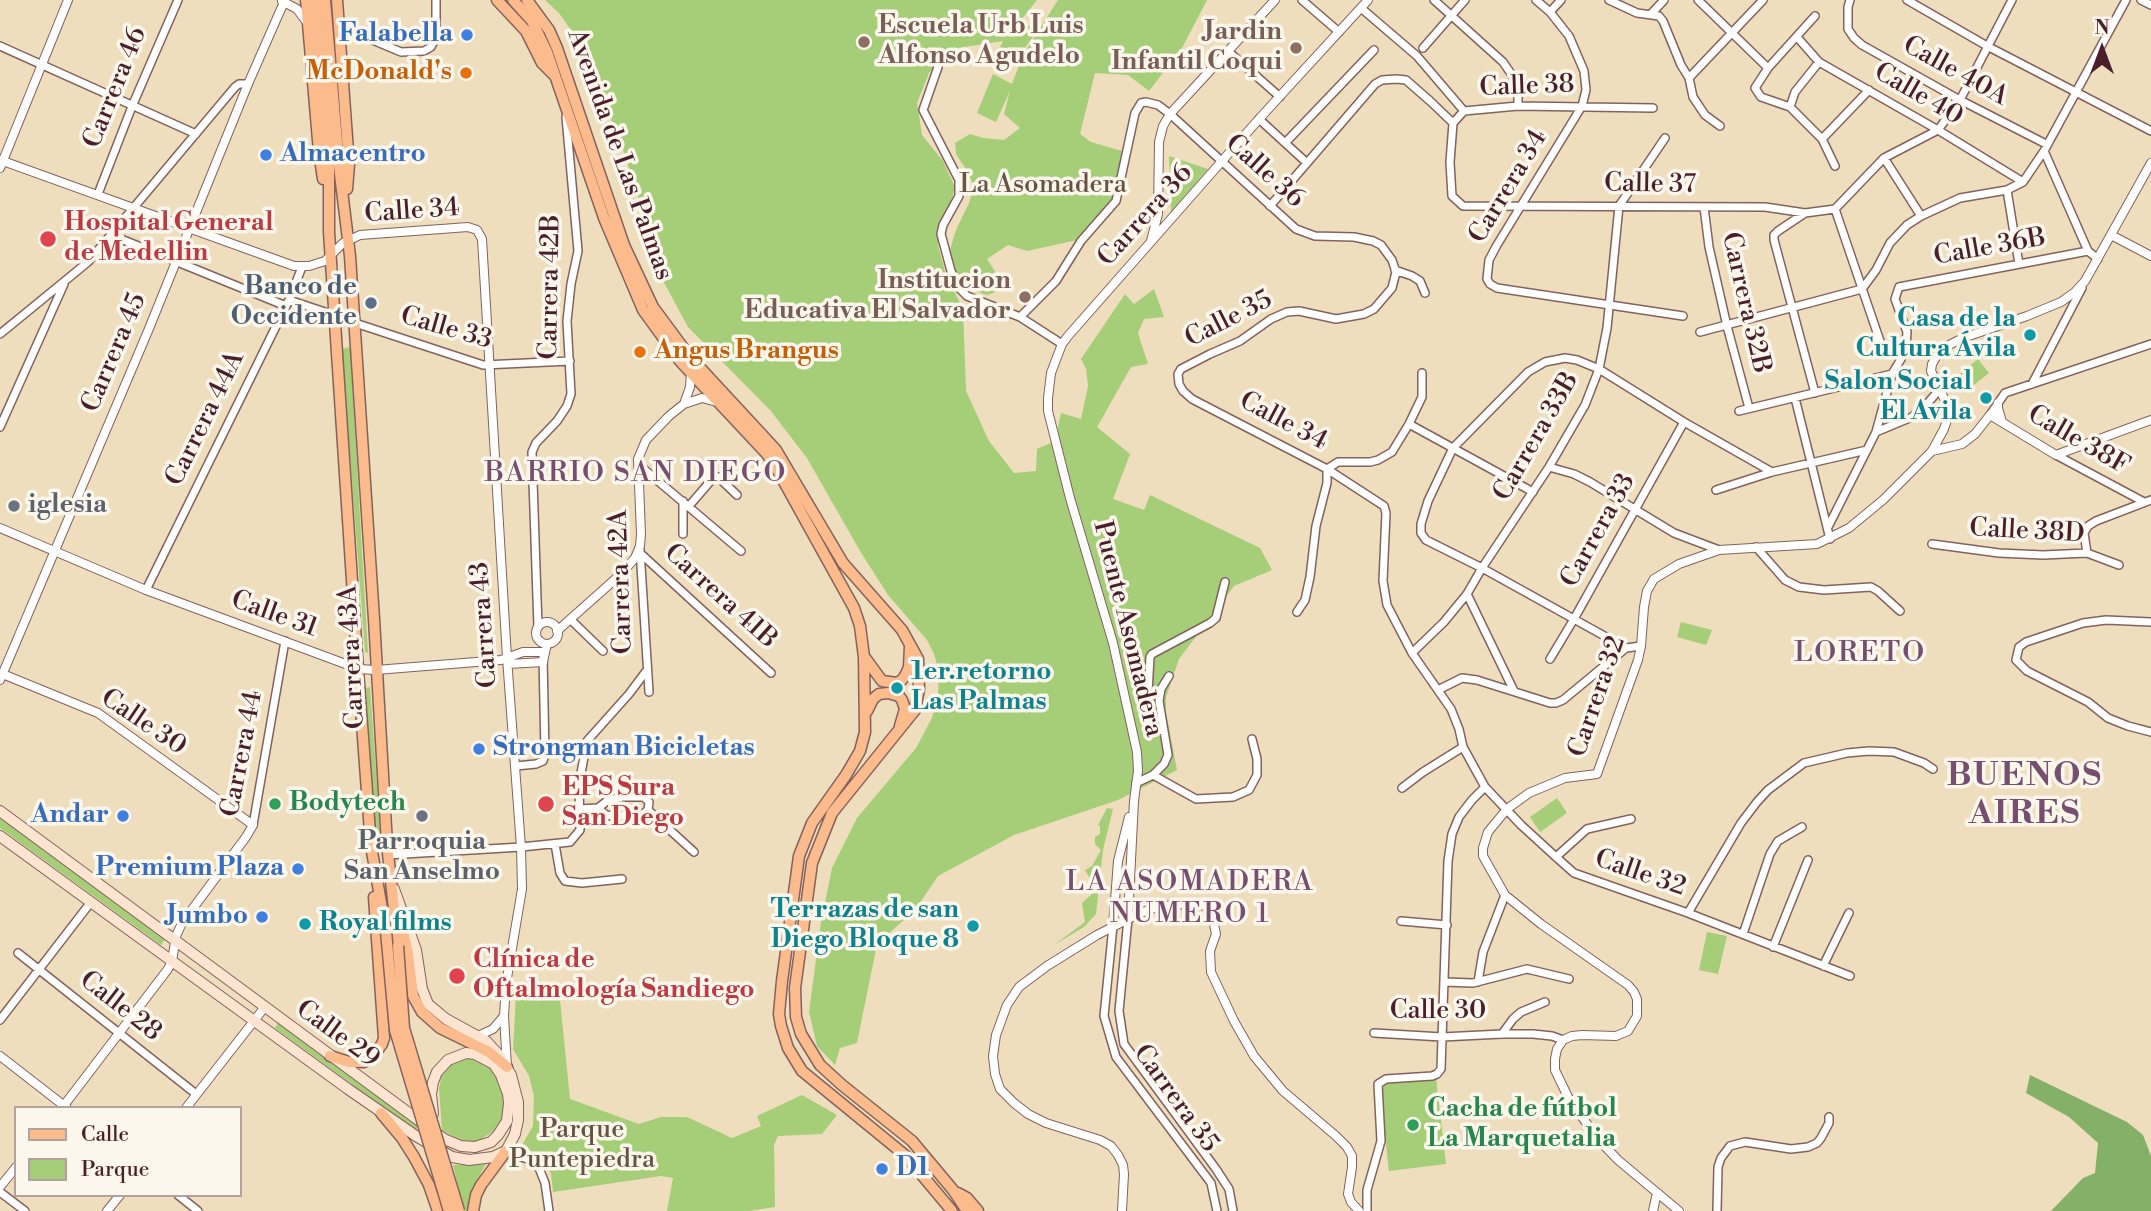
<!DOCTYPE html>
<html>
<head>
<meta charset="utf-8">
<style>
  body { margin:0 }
  #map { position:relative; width:2151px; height:1211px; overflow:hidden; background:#eedebd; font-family:"Libre Bodoni",serif }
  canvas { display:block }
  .legend { position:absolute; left:14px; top:1106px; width:228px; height:91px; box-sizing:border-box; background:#fbf7ec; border:2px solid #b4a19f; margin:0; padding:9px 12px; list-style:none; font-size:21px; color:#4a1f2b }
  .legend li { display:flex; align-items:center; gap:14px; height:35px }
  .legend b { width:35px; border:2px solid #b4a19f }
  .north { position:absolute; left:2067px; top:14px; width:70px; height:70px; -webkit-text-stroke:5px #fbf7ec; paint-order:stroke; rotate:0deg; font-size:19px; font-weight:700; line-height:28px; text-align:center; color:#4a1f2b }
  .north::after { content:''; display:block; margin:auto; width:24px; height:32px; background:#4a1f2b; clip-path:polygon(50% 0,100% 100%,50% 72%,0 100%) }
</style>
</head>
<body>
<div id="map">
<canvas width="2151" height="1211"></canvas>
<ul class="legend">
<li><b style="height:9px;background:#fbbb8d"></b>Calle</li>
<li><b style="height:19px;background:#a6cd78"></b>Parque</li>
</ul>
<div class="north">N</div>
</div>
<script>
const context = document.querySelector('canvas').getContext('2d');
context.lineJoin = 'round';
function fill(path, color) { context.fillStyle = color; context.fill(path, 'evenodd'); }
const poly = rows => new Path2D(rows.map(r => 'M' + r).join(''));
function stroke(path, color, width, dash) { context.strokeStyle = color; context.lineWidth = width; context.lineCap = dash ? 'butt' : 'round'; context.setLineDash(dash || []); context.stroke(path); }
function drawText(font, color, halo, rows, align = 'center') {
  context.font = font + ' "Libre Bodoni",serif'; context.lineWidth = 7; context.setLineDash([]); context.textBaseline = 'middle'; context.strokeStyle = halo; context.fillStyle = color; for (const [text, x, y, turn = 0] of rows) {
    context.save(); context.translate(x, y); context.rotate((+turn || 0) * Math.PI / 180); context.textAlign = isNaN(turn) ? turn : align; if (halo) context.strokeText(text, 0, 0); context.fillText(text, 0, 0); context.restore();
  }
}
const green = poly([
  [545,0,1037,0,1021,20,1037,31,1017,59,1000,47,1003,41,951,49,929,73,917,103,922,135,943,161,955,187,951,202,940,222,938,245,946,275,963,309,966,391,989,441,1014,473,1036,471,1037,449,1055,441,1061,413,1081,419,1088,386,1086,369,1081,359,1125,294,1134,304,1154,289,1164,317,1144,319,1138,333,1148,364,1131,367,1097,427,1130,454,1113,499,1144,510,1150,495,1260,548,1272,570,1234,586,1179,659,1166,697,1166,712,1177,770,1118,800,1014,835,938,876,915,910,877,944,857,1043,840,1048,835,1065,817,1046,809,1012,821,922,832,868,857,818,916,748,932,718,938,696,939,671,934,654,927,640,888,595,860,551,807,458,770,410,688,327,662,279,652,240,620,140,575,36,559,13],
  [1058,0,1207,0,1182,48,1149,91,1128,75,1095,73,1080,134,1091,142,1122,151,1114,199,1077,240,1027,251,1008,245,987,259,1000,279,998,291,987,295,965,288,955,273,949,253,956,230,969,203,974,186,967,171,956,154,955,143,970,134,983,138,1004,140,1020,128,1004,114,1010,91,996,122,977,113,993,74,1012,84,1023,55],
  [1169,156,1208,169,1171,212],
  [350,347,368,653,365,652,342,349],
  [1978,359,1989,373,1964,393,1953,379],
  [1681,622,1712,630,1706,645,1677,637],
  [370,687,381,839,376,840,366,688],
  [1557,798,1567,813,1540,832,1530,817],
  [1107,808,1113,809,1103,850,1096,914,1084,927,1054,945,1085,922,1082,903,1091,895,1094,886,1085,870,1092,866,1101,850,1095,844,1095,837,1100,834,1100,826,1098,825],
  [0,817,166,938,161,945,0,828],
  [1707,932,1727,936,1718,974,1699,970],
  [559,990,570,1099,639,1124,661,1117,687,1117,732,1138,761,1126,757,1116,802,1095,837,1115,822,1134,778,1136,774,1145,775,1207,749,1211,667,1211,673,1178,661,1176,553,1192,551,1174,542,1158,522,1145,533,1126,534,1096,529,1076,513,1049,516,995],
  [278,1023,418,1124,416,1131,275,1028],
  [475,1057,494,1069,505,1095,504,1106,502,1119,495,1130,477,1142,467,1142,442,1131,439,1088,442,1075,450,1065,462,1059],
  [1436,1078,1446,1164,1389,1171,1379,1085],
  [486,1164,472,1188,468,1211,464,1211,453,1165]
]);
const forest = poly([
  [2030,1075,2127,1122,2143,1135,2151,1156,2151,1211,2051,1211,2083,1178,2095,1173,2098,1143,2069,1117,2026,1093]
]);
const minor = poly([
  [1302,0,1339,32],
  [1434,0,1503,62,1514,78,1518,91,1518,106],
  [1536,0,1550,12,1569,36,1584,71,1586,90,1582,106,1497,245,1489,260,1487,279,1490,284,1497,288,1683,316],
  [1609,0,1637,13,1659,16,1663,21,1681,65,1689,78,1693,97,1705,115,1720,126],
  [1698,0,1768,68],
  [1850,0,1848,7,1848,29,1854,38,1862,45,1960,100,2046,144],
  [1907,0,1987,46,2151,131],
  [2141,0,2151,5],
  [1361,8,1417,56,1464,111,1518,106,1653,108],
  [1550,12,1561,0],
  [1651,14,1664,0],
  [1815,16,1768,68,1755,88,1761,97,1790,107,1822,139,1835,166],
  [339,26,401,52,424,51,431,47,436,37,436,0],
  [1797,37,1819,62,1938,130,2023,182],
  [0,46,196,134],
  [1423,48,1465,0],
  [1229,52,1280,97],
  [938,67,923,110,959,180,959,196,943,225,941,234,951,271,960,289,967,296,1020,317,1062,344],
  [1689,78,1763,0],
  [1790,107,1795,92,1819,62],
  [1464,111,1453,123,1450,162,1452,196,1463,206,1765,207,1805,213,1835,209],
  [1259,119,1307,163],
  [1822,139,1869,90],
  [1286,142,1374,50],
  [2044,151,2088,251,2098,259],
  [1884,158,1921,216],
  [2007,190,2019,264],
  [98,194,133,104,178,0],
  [1270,206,1375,84,1382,80,1397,79,1406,80,1430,101,1453,123],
  [1704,207,1709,247,1727,326,1749,408],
  [1835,209,1884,158,1938,130,1960,100,2012,0],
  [1835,209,1882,347],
  [1805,213,1778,231,1774,235,1774,240,1815,393],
  [111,235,286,306],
  [1395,270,1412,276,1420,281,1425,293],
  [1862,289,1876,270,1890,243,1907,225,1921,216,1960,198,2007,190,2023,182,2044,151,2126,0],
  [289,300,334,315],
  [1020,317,1056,281,1081,241,1116,201,1135,113,1141,103,1146,102,1158,105,1170,114,1296,229,1315,236,1354,237,1373,241,1381,245,1392,260,1396,272,1392,288,1374,309,1364,314,1336,319,1299,311,1287,312,1271,319,1240,341,1210,354,1181,369,1178,374,1179,384,1183,391,1192,399,1327,469,1384,506,1386,513,1383,581,1387,605,1412,653,1451,709,1459,729,1463,747,1485,787,1521,825,1556,857,1574,873,1688,913,1850,976],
  [355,323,483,365,570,361],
  [1700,332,1862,289],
  [0,334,88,262,235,87,239,84,248,84],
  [2032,384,2082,288],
  [1795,398,1830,539],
  [1739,411,1892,374],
  [1990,415,2005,393,2151,344],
  [1409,424,1533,492],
  [0,427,64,284],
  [1876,432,1912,417,1926,405,1939,390],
  [2056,455,2144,502],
  [639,465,741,551],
  [1549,467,1574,474,1590,482,1674,533,1719,550],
  [1716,490,1772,472,1867,450],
  [683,501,683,534],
  [689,506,714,477,718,477,737,495],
  [1828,527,1876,432,1892,374,1901,359,1906,345,1907,332,1895,299,1899,287,2088,251],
  [1932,544,1999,553,2043,555,2087,553,2119,565],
  [1756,547,1785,580,1799,587,1824,590,1871,587,1878,591,1900,611],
  [640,550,649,692],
  [640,553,771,673],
  [2087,553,2084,533,2088,526,2096,521,2151,500],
  [146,590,289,300,302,267],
  [1467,594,1514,691],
  [1297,612,1305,600,1310,577,1316,526,1327,483,1327,469,1338,462,1370,462,1378,460,1392,452,1409,424,1422,397,1422,373],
  [571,620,603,651],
  [2151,622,2106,620,2083,623,2026,642,2019,647,2016,660,2027,671,2088,702,2108,718,2128,726,2151,732],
  [538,627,532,452,536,443,557,421,567,406,571,394,567,321,571,284,578,251,566,117],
  [1641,646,1626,648,1482,568,1426,540,1421,533,1421,524,1428,501,1453,448,1528,372,1545,362,1565,358,1577,360,1599,369,1684,422,1772,472],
  [1412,653,1444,622,1467,594,1482,568,1549,467,1585,405,1599,369,1607,328,1619,206,1665,138],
  [1550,659,1574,619,1684,422],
  [1438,690,1462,678,1477,680,1550,703,1556,703,1563,700,1626,648],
  [1164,732,1155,727,1147,710,1150,657,1152,654,1210,623,1216,618,1225,582],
  [587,741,629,694,647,670],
  [516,766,536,764,543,761,545,754,543,656],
  [1153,775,1196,799,1233,797,1249,790,1257,775,1257,759,1252,739],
  [1136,783,1153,775,1164,764,1168,755,1159,701,1161,689,1169,676],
  [1402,788,1423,772,1463,747],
  [598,808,606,815,613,816,641,815,648,810],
  [579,809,598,808,607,801,622,797,644,797,649,802,648,810,694,852],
  [253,825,285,641],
  [555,844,560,873,565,881,582,883,622,879],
  [388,855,521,847,570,842,580,830,579,784,584,757],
  [1556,857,1587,829,1631,819],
  [1688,913,1741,823,1757,802,1768,790,1804,763,1847,753,1869,751,1894,752,1924,763,1933,769],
  [1128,919,1119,1011,1124,1044,1216,1169,1229,1189,1233,1211],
  [1401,921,1447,925],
  [1113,926,1104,1016,1116,1057,1211,1183,1217,1211],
  [1743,934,1770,854,1778,841,1802,827],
  [1773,947,1808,860],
  [18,953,196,1094],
  [1823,966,1849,913],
  [1444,982,1473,983,1527,969,1569,979],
  [1478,982,1483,952,1505,895],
  [0,1020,91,902],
  [1374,1033,1442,1037,1502,1034,1533,1034,1552,1036,1563,1040],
  [1502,1034,1513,1019,1521,1012,1545,1002],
  [506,1151,530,1160,539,1168,545,1183,549,1211],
  [0,1192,25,1211],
  [178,1195,198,1211],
  [1367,1211,1367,1190,1381,1141,1378,1084,1386,1079,1432,1076,1437,1074,1441,1069,1448,861,1452,834,1459,817,1472,800,1485,787],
  [1717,1211,1718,1167,1721,1158,1730,1146,1745,1142,1791,1149,1808,1147,1817,1143,1821,1138,1829,1123,1829,1117]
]);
const tertiary = poly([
  [282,1,297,9,306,21],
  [0,160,294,266,309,266,325,261,343,243,360,235,468,227,477,230,482,239,507,658,521,847,522,889,506,984,504,1016,507,1067],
  [0,168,68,0],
  [2111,235,2151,256],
  [1151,241,1158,214,1159,142,1163,126,1170,114,1275,0],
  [1998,403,1998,408,2002,422],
  [684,404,690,387,691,372],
  [1932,451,1962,444,1975,434,1990,415,2056,455,2151,420],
  [0,528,146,590,359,669,376,670,501,660,523,652,545,652],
  '536 633a11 11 0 1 1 22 0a11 11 0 1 1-22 0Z',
  [557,631,621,574,635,558,640,546,641,534,638,459,646,440,669,416,684,404,702,398,717,402],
  [508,664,543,662,546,648],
  [0,673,98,713,253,825,246,837,182,923,176,936,172,961,168,969,62,1108],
  [0,680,148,331,248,84,284,2],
  [1128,919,1134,801,1138,771,1137,752,1113,643,1070,498,1048,411,1048,398,1051,373,1062,344,1068,336,1259,119,1368,0],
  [1113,926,1118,861,1129,817],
  [478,1036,493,1029,504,1016],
  [0,1056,67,1108],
  [186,1108,264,1008],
  [0,1187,16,1167],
  [107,1211,120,1195],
  [1122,1211,1124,1174,1123,1165,1118,1155,1111,1146,1100,1140,1046,1123,1028,1114,1014,1103,1000,1089,995,1074,993,1056,996,1035,1007,1005,1019,987,1047,966,1097,935,1138,914,1157,907,1192,903,1206,906,1212,914,1216,934,1210,951,1211,972,1234,1021,1254,1056,1283,1091,1336,1136,1347,1147,1352,1156,1352,1167,1348,1194,1351,1202,1359,1211],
  [1653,1211,1656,1197,1659,1194],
  [1679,1211,1618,1160,1597,1138,1568,1097,1555,1070,1555,1059,1557,1049,1563,1040,1572,1036,1582,1035,1616,1036,1628,1031,1637,1016,1637,999,1634,992,1628,985,1541,924,1505,895,1483,856,1483,848,1488,832,1507,809,1529,793,1565,778,1597,774,1638,660,1641,646,1644,607,1647,591,1654,579,1679,564,1719,550,1817,544,1849,528,1883,500,1932,451,1944,429,1949,414,1949,409,1931,371,1932,364,1938,354,1947,346,1963,338,2027,316,2061,302,2075,292,2085,281,2151,163]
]);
const secondary = poly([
  [0,811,444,1139,461,1146,475,1147,491,1142,498,1135,507,1121,509,1103,508,1094,501,1075,494,1064,475,1054,466,1053,448,1060,437,1072,433,1082,431,1094,433,1114],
  [0,836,348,1089,416,1136,452,1157,469,1160,493,1157,506,1151,515,1134,518,1120,518,1102,511,1075,498,1054,486,1041,446,1019,428,1004,422,989,416,950,394,889]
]);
const primary = poly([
  [306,0,319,152,323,179],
  [315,0,329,152,329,232,357,656,371,846,386,931],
  [325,0,339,166,350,256,374,619,387,844,398,946],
  [337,0,349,165,347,189],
  [497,0,526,31,542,63,554,75],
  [513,0,532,21,547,52,604,218,643,310,680,361,767,454,778,471,854,608,860,626,864,657,865,732,860,751,846,775,812,823,799,856,782,981,779,1014,781,1026,788,1048,802,1071,906,1156,952,1211],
  [527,0,549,30,557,48,624,245,653,307,690,357,776,450,843,563,902,630,918,659,919,689,915,710,832,813,812,863,795,988,796,1017,801,1034,820,1065,842,1085,912,1141,953,1190,967,1211],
  [866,659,882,681,897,683,902,680,906,674,909,667,910,646],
  [867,711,873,699,879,694,888,693,899,696,902,700,905,709,900,726],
  [401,922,408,954,413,996,422,1012,440,1028,489,1052,507,1067],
  [330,1056,349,1062,364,1062,372,1058,382,1044,384,1038,374,897],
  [381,1113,402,1138,414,1157,429,1185,438,1211],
  [958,1193,967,1198,978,1211],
  [473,1211,476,1195,481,1185,506,1151]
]);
const primaryBridge = poly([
  [386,931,395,1030,449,1211],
  [398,946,404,1028,459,1211]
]);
const markers = [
  [467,35,7,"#3f7fe0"],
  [864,42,7,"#8d6e63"],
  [1296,48,7,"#8d6e63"],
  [466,73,7,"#e8710a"],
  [266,155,7,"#3f7fe0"],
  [48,239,9,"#e0444e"],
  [1025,297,7,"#8d6e63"],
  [371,303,7,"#5c6f8a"],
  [2030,335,7,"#0f9aa8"],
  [640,352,7,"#e8710a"],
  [1986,398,7,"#0f9aa8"],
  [14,506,7,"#6b7280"],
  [897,688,7,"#0f9aa8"],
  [479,749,7,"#3f7fe0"],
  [275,804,7,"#2e9e5b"],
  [546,804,9,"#e0444e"],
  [123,816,7,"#3f7fe0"],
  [422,816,7,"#6b7280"],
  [298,869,7,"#3f7fe0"],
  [262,917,7,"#3f7fe0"],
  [305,924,7,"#0f9aa8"],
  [973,926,7,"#0f9aa8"],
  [457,976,9,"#e0444e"],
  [1413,1125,7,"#2e9e5b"],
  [882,1169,7,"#3f7fe0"]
];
const educationNames = [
  ["Escuela Urb Luis",878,27,"left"],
  ["Alfonso Agudelo",878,57,"left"],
  ["Jardin",1282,33],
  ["Infantil Coqui",1282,63],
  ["Institucion",1011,282],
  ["Educativa El Salvador",1011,312]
];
const shopNames = [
  ["Falabella",453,35],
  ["Almacentro",280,155,"left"],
  ["Strongman Bicicletas",493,749,"left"],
  ["Andar",109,816],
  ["Premium Plaza",284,869],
  ["Jumbo",248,917],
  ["D1",896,1169,"left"]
];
const streetNames = [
  ["Calle 40A",1955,72,29],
  ["Calle 38",1527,87,-2],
  ["Carrera 46",116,88,-68],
  ["Calle 40",1918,95,30],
  ["Avenida de Las Palmas",619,155,70],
  ["Calle 36",1264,172,42],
  ["Calle 37",1650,185,1],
  ["Carrera 34",1509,187,-59],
  ["Calle 34",412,212,-4],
  ["Carrera 36",1146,216,-48],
  ["Calle 36B",1990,248,-10],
  ["Carrera 42B",551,287,-89],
  ["Carrera 32B",1745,303,77],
  ["Calle 35",1229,320,-27],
  ["Calle 33",446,329,16],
  ["Carrera 45",115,353,-67],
  ["Carrera 44A",206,419,-64],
  ["Calle 34",1283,422,28],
  ["Carrera 33B",1537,437,-60],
  ["Calle 38F",2078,441,30],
  ["Carrera 33",1599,531,-61],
  ["Calle 38D",2027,532,3],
  ["Carrera 42A",622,582,-92],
  ["Carrera 41B",720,597,42],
  ["Calle 31",274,615,20],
  ["Carrera 43",485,625,-94],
  ["Puente Asomadera",1127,629,76],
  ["Carrera 43A",353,657,-93],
  ["Carrera 32",1598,697,-71],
  ["Calle 30",143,723,34],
  ["Carrera 44",243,754,-79],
  ["Calle 32",1640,874,19],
  ["Calle 28",120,1007,38],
  ["Calle 30",1438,1012],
  ["Calle 29",337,1035,36],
  ["Carrera 35",1175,1099,54]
];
const foodNames = [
  ["McDonald's",452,73],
  ["Angus Brangus",654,352,"left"]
];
const parkNames = [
  ["La Asomadera",1043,186],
  ["Parque",582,1131],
  ["Puntepiedra",582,1161]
];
const healthNames = [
  ["Hospital General",64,224],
  ["de Medellin",64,254],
  ["EPS Sura",562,789],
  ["San Diego",562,819],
  ["Clínica de",473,961],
  ["Oftalmología Sandiego",473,991]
];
const serviceNames = [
  ["Banco de",357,288],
  ["Occidente",357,318]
];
const cultureNames = [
  ["Casa de la",2016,320],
  ["Cultura Ávila",2016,350],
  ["Salon Social",1972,383],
  ["El Avila",1972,413],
  ["1er.retorno",911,673,"left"],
  ["Las Palmas",911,703,"left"],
  ["Terrazas de san",959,911],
  ["Diego Bloque 8",959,941],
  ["Royal films",319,924,"left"]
];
const worshipNames = [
  ["iglesia",28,506],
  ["Parroquia",422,843,"center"],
  ["San Anselmo",422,873,"center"]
];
const leisureNames = [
  ["Bodytech",289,804],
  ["Cacha de fútbol",1427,1110],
  ["La Marquetalia",1427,1140]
];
const neighbourhoodNames = [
  ["BARRIO SAN DIEGO",636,474],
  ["LORETO",1860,654],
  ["LA ASOMADERA",1190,883],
  ["NUMERO 1",1190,915]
];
const districtNames = [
  ["BUENOS",2025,777],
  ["AIRES",2025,815]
];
fill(green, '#a6cd78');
fill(forest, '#84b068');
stroke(minor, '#83625e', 10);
stroke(tertiary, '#83625e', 10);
stroke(secondary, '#83625e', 12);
stroke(primary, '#83625e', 13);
stroke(minor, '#fff', 7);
stroke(tertiary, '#fff', 8);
stroke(secondary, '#fde4d1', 10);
stroke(primary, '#fbbb8d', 10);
stroke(primaryBridge, '#83625e', 13, []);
stroke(primaryBridge, '#fbbb8d', 10);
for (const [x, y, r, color] of markers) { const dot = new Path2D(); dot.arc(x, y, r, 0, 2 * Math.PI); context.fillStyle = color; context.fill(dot); stroke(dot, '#fbf7ec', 2.5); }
drawText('bold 26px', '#785e54', '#fbf7ec', educationNames, 'right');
drawText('bold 26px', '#366cbe', '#fbf7ec', shopNames, 'right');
drawText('26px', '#4a1f2b', '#fbf7ec', streetNames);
drawText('bold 26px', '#c56008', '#fbf7ec', foodNames, 'right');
drawText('26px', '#665342', '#fbf7ec', parkNames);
drawText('bold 26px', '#be3a42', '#fbf7ec', healthNames, 'left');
drawText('bold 26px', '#4e5e75', '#fbf7ec', serviceNames, 'right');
drawText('bold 26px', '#0d838f', '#fbf7ec', cultureNames, 'right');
drawText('bold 26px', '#5b616d', '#fbf7ec', worshipNames, 'left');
drawText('bold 26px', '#27864d', '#fbf7ec', leisureNames, 'left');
context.letterSpacing = '2px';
drawText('28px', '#764e6e', '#fbf7ec', neighbourhoodNames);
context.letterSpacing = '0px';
context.letterSpacing = '2px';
drawText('bold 33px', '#764e6e', '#fbf7ec', districtNames);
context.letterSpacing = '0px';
</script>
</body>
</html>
